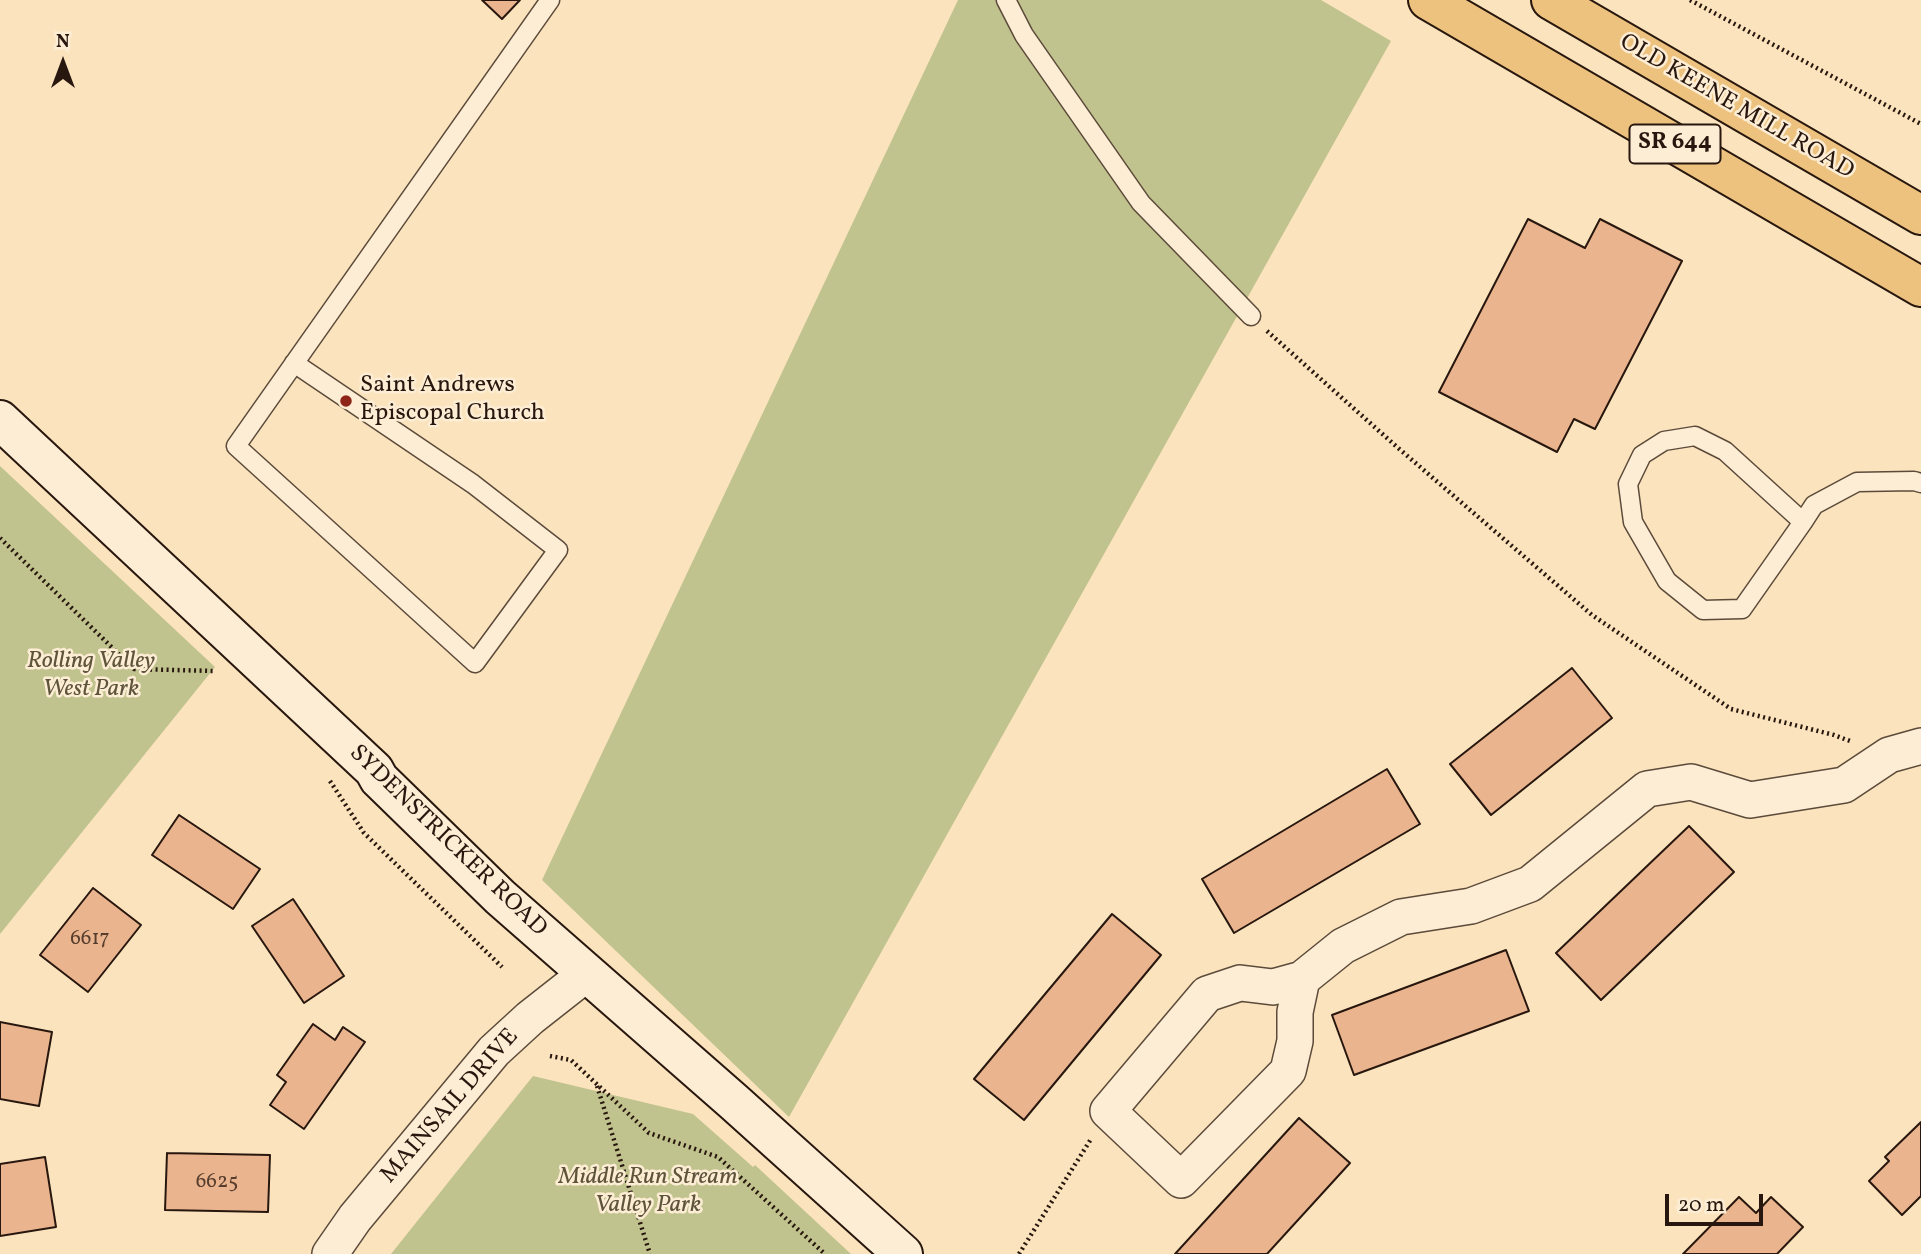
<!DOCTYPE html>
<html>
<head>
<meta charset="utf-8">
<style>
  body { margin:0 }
  #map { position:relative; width:1921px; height:1254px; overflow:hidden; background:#fae3bd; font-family:Vollkorn,serif }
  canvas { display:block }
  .north { position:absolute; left:28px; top:28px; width:70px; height:70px; -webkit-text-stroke:5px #fcedd4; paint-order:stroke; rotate:0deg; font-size:19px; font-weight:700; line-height:28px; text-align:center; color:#28170e }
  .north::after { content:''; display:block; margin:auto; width:24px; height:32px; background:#28170e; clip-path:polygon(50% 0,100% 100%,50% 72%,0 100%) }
  .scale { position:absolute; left:1665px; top:1194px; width:98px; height:32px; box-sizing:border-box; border:4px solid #28170e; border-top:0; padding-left:9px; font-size:21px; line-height:24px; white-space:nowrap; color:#28170e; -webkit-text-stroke:5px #fcedd4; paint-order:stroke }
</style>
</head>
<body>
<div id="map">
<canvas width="1921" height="1254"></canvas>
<div class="north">N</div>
<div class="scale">20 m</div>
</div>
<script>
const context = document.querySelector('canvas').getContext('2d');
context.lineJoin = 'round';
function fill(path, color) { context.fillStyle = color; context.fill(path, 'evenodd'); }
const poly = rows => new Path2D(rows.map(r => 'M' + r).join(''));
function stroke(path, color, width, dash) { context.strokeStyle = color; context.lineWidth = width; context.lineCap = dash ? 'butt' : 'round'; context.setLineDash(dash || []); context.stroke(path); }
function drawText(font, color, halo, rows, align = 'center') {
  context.font = font + ' Vollkorn,serif'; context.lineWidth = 5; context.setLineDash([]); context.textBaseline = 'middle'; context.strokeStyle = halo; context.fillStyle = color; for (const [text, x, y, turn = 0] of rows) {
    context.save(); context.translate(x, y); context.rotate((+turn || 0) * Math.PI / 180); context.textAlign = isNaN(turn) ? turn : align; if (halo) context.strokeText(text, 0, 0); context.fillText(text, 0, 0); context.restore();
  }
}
const green = poly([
  [958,0,1321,0,1391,41,789,1117,542,880],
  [0,466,215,667,0,934],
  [533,1076,693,1114,753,1167,755,1165,851,1254,391,1254]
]);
const building = poly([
  [482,0,520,0,502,19,482,0],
  [1528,219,1585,248,1600,219,1682,261,1595,429,1574,419,1557,452,1439,392,1528,219],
  [1572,668,1612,718,1491,815,1450,764,1572,668],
  [1387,769,1420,824,1234,933,1202,879,1387,769],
  [179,815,260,869,233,909,152,855,179,815],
  [1689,826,1734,872,1601,1000,1556,953,1689,826],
  [93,888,141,925,88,992,40,955,93,888],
  [293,899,344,976,304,1003,252,926,293,899],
  [1112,914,1161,955,1024,1120,974,1079,1112,914],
  [1506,950,1529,1011,1354,1075,1332,1015,1506,950],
  [0,1022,52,1032,39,1106,0,1099,0,1022],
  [313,1024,335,1040,343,1027,365,1042,304,1129,270,1105,286,1082,277,1075,313,1024],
  [1299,1118,1350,1163,1267,1254,1175,1254,1299,1118],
  [1921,1122,1921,1196,1902,1215,1869,1181,1889,1161,1885,1157,1921,1122],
  [167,1153,270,1155,268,1212,165,1210,167,1153],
  [45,1157,56,1227,0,1236,0,1164,45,1157],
  [1739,1197,1756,1213,1771,1197,1803,1227,1777,1254,1683,1254,1739,1197]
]);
const path = poly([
  [1690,0,1921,124],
  [1267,331,1397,447,1592,615,1731,709,1834,735,1850,741],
  [0,538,134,669,215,671],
  [330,781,364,833,502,967],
  [550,1056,571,1060,649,1133,718,1157,825,1254],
  [597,1086,650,1254],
  [1019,1254,1091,1139]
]);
const service = poly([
  [1006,0,1024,35,1141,203,1251,316],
  [294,363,473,484,558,550,475,663,236,446,550,0],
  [1803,522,1725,451,1695,436,1664,441,1642,455,1628,484,1633,522,1667,581,1703,610,1742,609,1803,522,1814,505,1857,482,1914,481,1921,483]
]);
const minor = poly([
  [1302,979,1295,1012,1295,1041,1288,1071,1181,1180,1108,1111,1207,994,1240,983,1273,987,1302,979,1343,946,1401,917,1471,906,1530,884,1647,789,1691,782,1750,800,1844,785,1889,755,1921,746],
  [330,1254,355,1218,494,1051,530,1018,586,974]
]);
const secondary = poly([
  [0,420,374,770,379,779,500,897,734,1102,903,1254]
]);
const primary = poly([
  [1428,0,1921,287],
  [1551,0,1921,215]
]);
const markers = [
  [346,401,7,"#8f2418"]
];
const numberNames = [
  ["6617",90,940],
  ["6625",217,1183]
];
const shields = [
  [1675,144,91]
];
const shieldNames = [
  ["SR 644",1675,144]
];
const streetNames = [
  ["OLD KEENE MILL ROAD",1736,108,30],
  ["SYDENSTRICKER ROAD",447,842,44],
  ["MAINSAIL DRIVE",451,1107,-49]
];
const poiNames = [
  ["Saint Andrews",360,387],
  ["Episcopal Church",360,415]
];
const parkNames = [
  ["Rolling Valley",91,663],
  ["West Park",91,691],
  ["Middle Run Stream",648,1179],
  ["Valley Park",648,1207]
];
fill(green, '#c1c38e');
fill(building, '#e9b48e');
stroke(building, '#28170e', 2);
stroke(service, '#5c4a3a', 21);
stroke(minor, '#5c4a3a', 38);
stroke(secondary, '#28170e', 42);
stroke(primary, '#28170e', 42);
stroke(path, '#28170e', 4.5, [2, 3.5]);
stroke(service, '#fcedd4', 18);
stroke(minor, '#fcedd4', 35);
stroke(secondary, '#fcedd4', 38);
stroke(primary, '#edc27e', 38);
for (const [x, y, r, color] of markers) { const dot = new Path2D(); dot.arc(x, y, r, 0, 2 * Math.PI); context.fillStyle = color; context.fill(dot); stroke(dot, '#fcedd4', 2.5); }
drawText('21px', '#583e2e', null, numberNames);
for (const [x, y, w] of shields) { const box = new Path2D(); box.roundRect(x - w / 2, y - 19.5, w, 39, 5); context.fillStyle = '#fcedd4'; context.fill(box); stroke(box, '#28170e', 2); }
drawText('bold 23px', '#28170e', null, shieldNames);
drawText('24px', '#28170e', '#fcedd4', streetNames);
drawText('24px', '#28170e', '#fcedd4', poiNames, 'left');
drawText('italic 24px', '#5e533b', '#fcedd4', parkNames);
</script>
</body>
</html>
